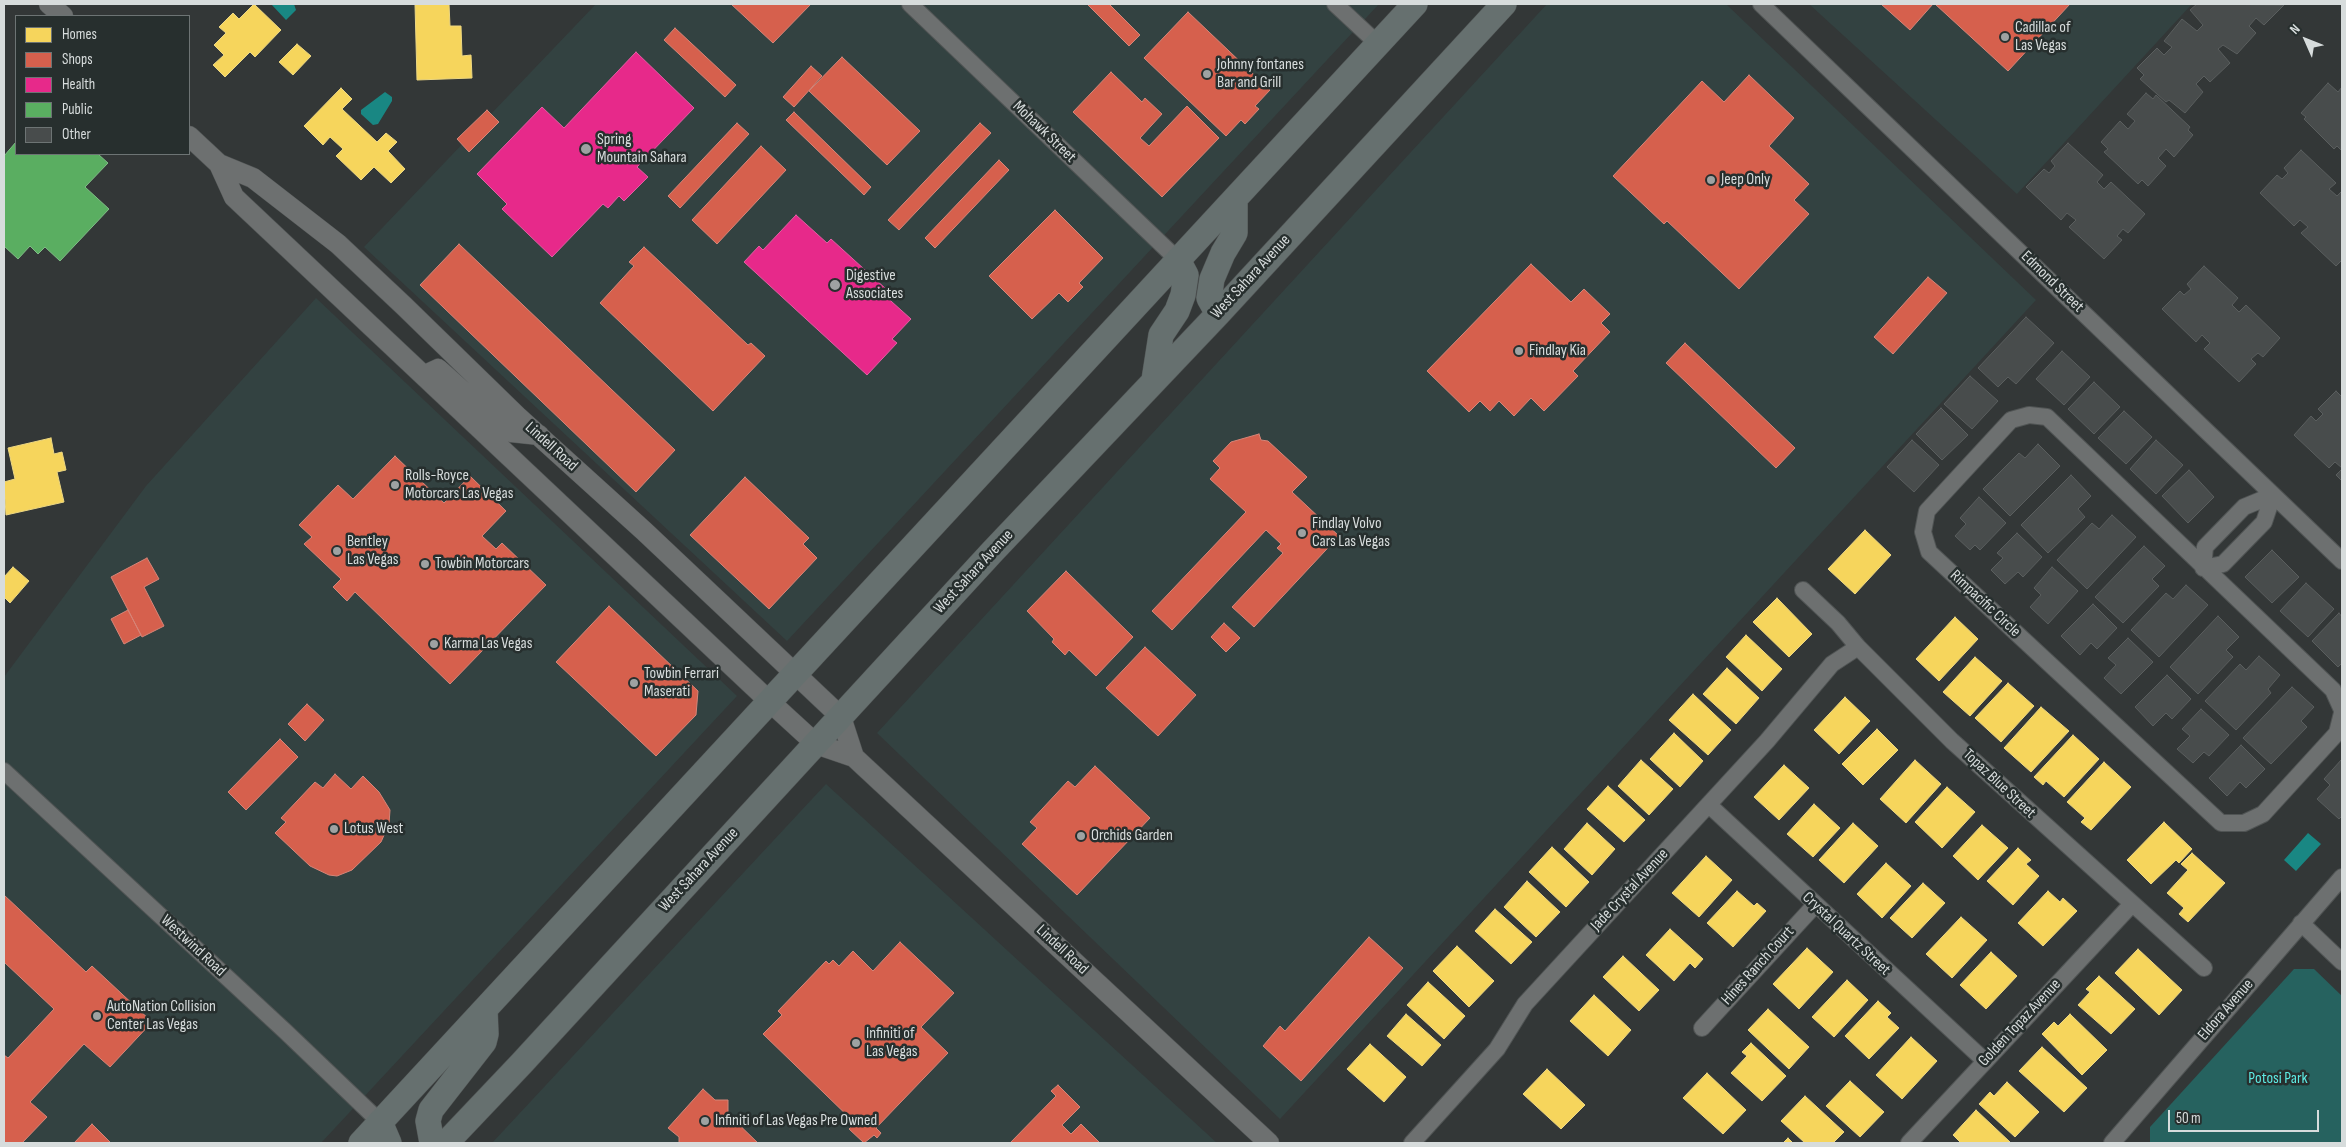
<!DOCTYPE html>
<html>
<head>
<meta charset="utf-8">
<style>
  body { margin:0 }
  #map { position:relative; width:2346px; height:1147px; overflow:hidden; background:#333737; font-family:"Sofia Sans Condensed",sans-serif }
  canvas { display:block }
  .frame { position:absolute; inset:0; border:5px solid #d7dcdc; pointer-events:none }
  .legend { position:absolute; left:15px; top:15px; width:175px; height:140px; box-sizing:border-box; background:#272f2e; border:1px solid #6d7474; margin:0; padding:6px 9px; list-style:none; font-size:15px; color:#d7dcdc }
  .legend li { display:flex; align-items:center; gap:10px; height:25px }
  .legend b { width:25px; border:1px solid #6d7474 }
  .north { position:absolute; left:2281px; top:15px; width:50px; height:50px; -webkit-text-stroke:4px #272f2e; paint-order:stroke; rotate:314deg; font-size:14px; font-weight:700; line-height:20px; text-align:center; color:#d7dcdc }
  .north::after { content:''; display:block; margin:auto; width:18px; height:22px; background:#d7dcdc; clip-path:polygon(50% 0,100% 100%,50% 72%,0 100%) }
  .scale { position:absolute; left:2168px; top:1110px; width:151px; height:22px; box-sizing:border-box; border:2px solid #d7dcdc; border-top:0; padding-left:6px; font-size:15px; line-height:18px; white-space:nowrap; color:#d7dcdc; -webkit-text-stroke:4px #272f2e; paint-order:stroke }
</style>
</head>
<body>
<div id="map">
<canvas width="2346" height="1147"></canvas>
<div class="frame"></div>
<ul class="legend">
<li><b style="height:14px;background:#f6d55c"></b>Homes</li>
<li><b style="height:14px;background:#d6604d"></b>Shops</li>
<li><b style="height:14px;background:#e7298a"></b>Health</li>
<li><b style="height:14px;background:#5aae61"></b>Public</li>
<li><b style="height:14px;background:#484c4c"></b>Other</li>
</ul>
<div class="north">N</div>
<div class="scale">50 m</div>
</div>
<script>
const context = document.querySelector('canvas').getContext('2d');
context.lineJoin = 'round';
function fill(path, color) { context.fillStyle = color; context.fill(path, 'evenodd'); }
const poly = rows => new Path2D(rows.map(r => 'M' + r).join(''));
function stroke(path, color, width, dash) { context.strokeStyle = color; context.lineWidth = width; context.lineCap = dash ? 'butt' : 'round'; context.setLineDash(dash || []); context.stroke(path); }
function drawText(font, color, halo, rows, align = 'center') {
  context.font = font + ' "Sofia Sans Condensed",sans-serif'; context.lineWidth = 5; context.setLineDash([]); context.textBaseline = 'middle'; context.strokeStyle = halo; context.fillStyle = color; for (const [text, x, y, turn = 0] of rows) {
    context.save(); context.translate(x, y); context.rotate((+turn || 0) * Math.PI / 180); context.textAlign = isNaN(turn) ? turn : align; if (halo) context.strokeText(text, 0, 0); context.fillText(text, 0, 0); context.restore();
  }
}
const built = poly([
  [596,4,1379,4,787,641,364,247],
  [1547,4,1726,4,2036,300,1280,1119,877,733],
  [1809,4,2192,4,2017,194],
  [316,298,737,696,321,1143,4,1143,4,677,146,486],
  [826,784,1217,1143,492,1143]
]);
const green = poly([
  [2294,969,2314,969,2342,996,2342,1143,2150,1143,2150,1127]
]);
const water = poly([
  [271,4,294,4,296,10,286,20],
  [385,92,392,97,392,101,378,124,373,125,361,114,361,110],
  [2308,833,2321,844,2296,871,2284,860]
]);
const homes = poly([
  [254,4,281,30,255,57,250,52,225,77,213,65,224,55,214,45,226,33,219,27,233,13,239,19,254,4],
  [415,4,449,4,450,26,461,26,462,56,471,55,472,78,417,80,415,4],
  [297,44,311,56,293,75,279,62,297,44],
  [341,88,352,99,342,109,377,142,386,133,397,142,388,151,405,169,391,183,374,167,361,180,336,156,343,149,330,137,323,145,304,126,341,88],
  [51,438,54,454,62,452,66,470,57,472,64,502,6,515,4,482,15,479,8,448,51,438],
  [1865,530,1891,555,1855,594,1828,569,1865,530],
  [13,567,29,581,10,603,4,597,4,577,13,567],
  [1777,598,1812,634,1789,657,1753,622,1777,598],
  [1955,617,1978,639,1939,681,1916,659,1955,617],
  [1746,635,1782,669,1762,691,1726,657,1746,635],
  [1975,657,2002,681,1970,716,1943,692,1975,657],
  [1727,668,1759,698,1736,724,1703,694,1727,668],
  [2008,683,2034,706,2001,742,1975,718,2008,683],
  [1693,694,1731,730,1708,755,1669,720,1693,694],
  [1845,697,1870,721,1839,754,1814,730,1845,697],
  [2041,707,2069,731,2031,772,2004,748,2041,707],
  [1877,729,1898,750,1863,785,1842,764,1877,729],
  [1674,733,1703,761,1680,787,1650,759,1674,733],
  [2073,735,2099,759,2064,797,2046,781,2043,785,2034,777,2073,735],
  [1641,760,1673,789,1649,815,1618,786,1641,760],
  [1915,760,1941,784,1906,823,1880,799,1915,760],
  [2104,762,2131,787,2091,830,2081,822,2085,818,2067,802,2104,762],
  [1784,765,1809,788,1779,820,1754,797,1784,765],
  [1608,786,1645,820,1624,842,1587,809,1608,786],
  [1947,787,1975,812,1942,848,1915,822,1947,787],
  [1814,804,1840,828,1813,857,1787,834,1814,804],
  [2164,822,2192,849,2179,863,2176,860,2151,884,2127,860,2164,822],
  [1587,823,1615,849,1592,875,1564,849,1587,823],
  [1853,823,1878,846,1844,883,1819,860,1853,823],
  [1982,825,2008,848,1978,880,1953,856,1982,825],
  [1552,847,1589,882,1566,907,1529,872,1552,847],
  [2018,848,2031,860,2026,864,2039,876,2013,905,1987,881,2018,848],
  [2192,853,2225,883,2188,922,2179,914,2184,908,2167,893,2188,870,2181,864,2192,853],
  [1706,856,1732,880,1699,917,1672,893,1706,856],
  [1886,863,1911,886,1882,918,1857,894,1886,863],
  [1527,881,1560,912,1536,937,1504,907,1527,881],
  [1923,883,1945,903,1912,938,1890,918,1923,883],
  [1737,891,1754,906,1757,903,1766,911,1733,947,1707,923,1737,891],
  [2048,891,2060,902,2063,898,2077,911,2043,946,2018,923,2048,891],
  [1495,909,1532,942,1511,964,1475,931,1495,909],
  [1961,917,1987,940,1952,978,1926,954,1961,917],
  [1670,929,1703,959,1695,968,1690,963,1674,981,1646,955,1670,929],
  [1457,946,1494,981,1469,1007,1433,971,1457,946],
  [1807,948,1833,972,1799,1009,1773,984,1807,948],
  [2138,949,2182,990,2159,1015,2115,973,2138,949],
  [1991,952,2017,976,1986,1009,1960,985,1991,952],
  [1623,956,1659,990,1639,1011,1603,977,1623,956],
  [2099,976,2135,1009,2111,1034,2078,1005,2090,992,2086,989,2099,976],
  [1847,980,1868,1000,1834,1037,1812,1017,1847,980],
  [1428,982,1465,1016,1444,1039,1407,1005,1428,982],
  [1594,995,1631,1030,1608,1056,1570,1021,1594,995],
  [1878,1001,1891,1013,1887,1017,1899,1028,1869,1059,1845,1036,1878,1001],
  [1768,1009,1809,1047,1789,1069,1748,1030,1768,1009],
  [1406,1014,1441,1045,1422,1066,1387,1036,1406,1014],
  [2070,1014,2107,1050,2082,1075,2042,1034,2054,1022,2058,1026,2070,1014],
  [1911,1037,1937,1061,1902,1099,1876,1075,1911,1037],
  [1751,1043,1786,1076,1762,1101,1731,1073,1747,1056,1742,1052,1751,1043],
  [1370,1044,1406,1077,1384,1102,1347,1069,1370,1044],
  [2042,1047,2087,1088,2064,1112,2019,1071,2042,1047],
  [1547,1069,1585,1105,1561,1129,1523,1094,1547,1069],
  [1707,1073,1746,1110,1723,1134,1683,1098,1707,1073],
  [1850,1081,1884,1112,1860,1137,1826,1106,1850,1081],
  [2007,1082,2039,1112,2015,1137,1979,1104,1990,1092,1994,1096,2007,1082],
  [1805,1096,1844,1132,1833,1143,1805,1143,1781,1121,1805,1096],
  [1976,1110,2010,1142,2009,1143,1961,1143,1953,1135,1976,1110],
  [1788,1138,1793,1143,1783,1143,1788,1138]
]);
const shops = poly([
  [731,4,811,4,773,43,731,4],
  [1087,4,1109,4,1140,35,1129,46,1087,4],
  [1881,4,1933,4,1910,30,1881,4],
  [1935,4,2070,4,2008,71,1935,4],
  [1188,12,1270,90,1255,106,1259,109,1245,124,1241,120,1226,136,1144,58,1188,12],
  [675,28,736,85,725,97,664,40,675,28],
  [842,57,920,131,887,165,809,91,842,57],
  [811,66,822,76,794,107,783,97,811,66],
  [1111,72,1142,102,1145,98,1162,114,1140,138,1149,146,1187,106,1219,138,1162,197,1073,112,1111,72],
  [1749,75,1794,118,1769,146,1809,184,1794,200,1809,214,1739,289,1667,221,1664,224,1613,176,1702,81,1724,102,1749,75],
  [487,110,499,122,469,152,457,139,487,110],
  [794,112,871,187,864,195,786,120,794,112],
  [737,123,749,134,680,208,668,196,737,123],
  [980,123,991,133,899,230,888,220,980,123],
  [761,146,786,170,717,244,692,220,761,146],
  [999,160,1009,170,935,248,925,238,999,160],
  [1055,210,1103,258,1079,283,1083,287,1068,302,1059,293,1032,319,989,276,1055,210],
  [459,244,675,450,636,492,420,285,459,244],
  [644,247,748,345,751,343,765,356,713,411,600,303,634,266,629,262,644,247],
  [1531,264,1571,302,1584,289,1610,314,1601,323,1610,332,1573,371,1578,376,1544,411,1531,398,1514,416,1499,401,1490,411,1480,401,1469,412,1427,371,1531,264],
  [1928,277,1947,293,1893,354,1874,337,1928,277],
  [1685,343,1795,448,1776,468,1666,363,1685,343],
  [1259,434,1261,440,1268,441,1307,477,1292,492,1339,536,1254,627,1232,607,1283,553,1277,548,1281,544,1266,530,1172,630,1152,611,1246,512,1210,479,1220,468,1213,461,1231,442,1259,434],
  [395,456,444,503,470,476,506,511,482,536,496,549,502,543,546,585,450,684,355,592,347,601,333,587,341,579,304,544,312,537,299,525,338,485,353,499,395,456],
  [745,477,809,538,803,544,817,558,769,609,690,535,745,477],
  [147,558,159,579,144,587,164,626,142,637,111,577,147,558],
  [1066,571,1133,637,1096,676,1069,650,1065,655,1052,642,1054,639,1027,611,1066,571],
  [609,606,698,691,696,715,656,756,556,662,609,606],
  [128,610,141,635,124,644,111,619,128,610],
  [1224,623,1240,638,1226,652,1211,637,1224,623],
  [1145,647,1196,695,1158,736,1106,688,1145,647],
  [307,704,324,720,305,741,288,724,307,704],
  [280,739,298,757,246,810,228,792,280,739],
  [1095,766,1150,818,1077,895,1022,844,1037,828,1030,822,1068,781,1075,787,1095,766],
  [335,774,351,789,363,776,379,792,390,810,389,824,381,842,352,870,337,876,329,875,310,866,275,833,286,822,281,818,315,782,323,788,335,774],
  [4,895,86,972,92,966,152,1022,110,1067,84,1044,30,1102,47,1117,22,1143,4,1143,4,1055,8,1058,54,1009,4,962,4,895],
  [1369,937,1403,968,1301,1081,1263,1046,1280,1026,1285,1031,1369,937],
  [900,942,954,993,921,1027,948,1053,876,1128,881,1133,877,1138,874,1135,864,1143,849,1129,855,1123,763,1034,782,1015,778,1011,826,961,829,964,833,960,839,966,853,951,873,971,900,942],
  [1058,1085,1080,1107,1062,1125,1071,1134,1081,1124,1100,1143,1010,1143,1056,1096,1051,1091,1058,1085],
  [703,1089,715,1100,728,1100,728,1114,758,1143,679,1143,679,1137,668,1128,703,1089],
  [92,1124,111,1143,74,1143,92,1124]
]);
const health = poly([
  [636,52,694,108,637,167,648,177,624,201,619,196,608,208,603,204,552,257,502,209,507,204,477,174,542,107,564,128,636,52],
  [796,215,827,243,831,239,886,289,882,293,911,319,892,339,897,343,867,375,744,262,759,246,763,250,796,215]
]);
const public = poly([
  [16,142,16,154,98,154,108,163,85,187,109,209,60,261,45,247,38,254,30,246,18,259,4,246,4,156,16,142]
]);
const building = poly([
  [2197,4,2284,5,2264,25,2256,18,2249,26,2256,33,2237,54,2223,45,2218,49,2230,63,2210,82,2204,76,2196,84,2203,92,2185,113,2169,100,2166,102,2140,79,2144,75,2137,68,2157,48,2164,55,2172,47,2164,41,2182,19,2197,31,2203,25,2190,10,2197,4],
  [2328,83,2338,92,2342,87,2341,150,2337,146,2334,149,2304,119,2306,117,2301,113,2328,83],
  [2146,93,2153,99,2156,95,2190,127,2188,130,2193,135,2174,157,2166,149,2158,158,2166,166,2148,186,2142,180,2138,184,2104,152,2108,149,2101,142,2120,121,2128,129,2135,121,2127,114,2146,93],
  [2068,143,2103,175,2097,182,2104,189,2111,182,2145,214,2128,233,2123,229,2117,236,2122,240,2104,259,2069,227,2076,220,2067,213,2061,220,2026,187,2044,169,2049,173,2055,166,2051,161,2068,143],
  [2301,150,2336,183,2329,189,2337,196,2342,191,2342,260,2336,266,2301,233,2308,227,2300,220,2294,226,2260,193,2277,175,2282,179,2288,173,2284,168,2301,150],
  [2204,266,2238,298,2232,305,2239,312,2246,305,2280,338,2263,357,2258,353,2251,359,2256,364,2239,382,2204,349,2210,343,2202,335,2196,342,2162,309,2180,291,2184,295,2191,289,2187,284,2204,266],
  [2026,317,2054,343,2016,384,2008,377,1998,387,1978,368,2026,317],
  [2062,351,2090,377,2064,405,2036,379,2062,351],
  [1970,376,1998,401,1972,429,1944,404,1970,376],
  [2094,382,2120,407,2094,434,2068,409,2094,382],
  [2336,391,2342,397,2342,468,2335,462,2329,468,2294,435,2311,416,2316,421,2323,414,2318,409,2336,391],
  [1941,408,1968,435,1942,460,1916,434,1941,408],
  [2124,411,2152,437,2126,464,2098,438,2124,411],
  [1912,440,1939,465,1914,492,1887,467,1912,440],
  [2156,440,2183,465,2156,494,2130,469,2156,440],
  [2038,444,2060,466,2010,516,1983,489,2019,453,2025,458,2038,444],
  [2342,469,2342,481,2336,475,2342,469],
  [2189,470,2214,497,2188,523,2162,496,2189,470],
  [2071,475,2091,496,2078,509,2085,517,2048,553,2021,525,2071,475],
  [1979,497,2006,523,1980,550,1975,545,1970,550,1955,536,1966,524,1960,518,1979,497],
  [2112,515,2136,537,2087,589,2057,560,2092,523,2099,529,2112,515],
  [2017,533,2042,557,2023,577,2018,572,2005,584,1991,570,2003,558,1997,553,2017,533],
  [2144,546,2165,566,2152,579,2159,586,2123,623,2095,597,2144,546],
  [2272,550,2299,577,2272,603,2245,577,2272,550],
  [2052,567,2078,591,2048,624,2030,607,2041,595,2034,588,2052,567],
  [2306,583,2334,609,2308,637,2280,611,2306,583],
  [2186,585,2208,605,2159,657,2131,630,2166,593,2173,599,2186,585],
  [2093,604,2117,628,2097,649,2091,643,2080,655,2061,636,2093,604],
  [2339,613,2342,617,2342,663,2338,667,2312,641,2339,613],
  [2218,616,2239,637,2226,650,2233,657,2198,694,2170,667,2218,616],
  [2128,638,2153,662,2121,694,2104,678,2116,665,2108,658,2128,638],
  [2259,656,2280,675,2268,689,2271,693,2236,730,2205,701,2240,664,2246,670,2259,656],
  [2167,675,2191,699,2172,719,2166,713,2153,726,2135,707,2167,675],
  [2292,687,2314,707,2301,721,2307,727,2271,764,2243,738,2292,687],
  [2201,709,2229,735,2209,756,2204,752,2193,763,2177,749,2190,736,2182,729,2201,709],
  [2241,745,2265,769,2246,788,2240,782,2227,796,2209,778,2241,745],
  [2342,759,2342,816,2339,819,2317,799,2330,785,2324,779,2342,759]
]);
const minor = poly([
  [910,4,1178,260],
  [1335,4,1378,44],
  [1761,4,2342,561],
  [2273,495,2264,522,2223,564,2203,568,2205,547,2244,507,2273,495],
  [1803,590,1838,623,1858,647,1952,741,2204,968],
  [2342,710,2333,690,2047,417,2029,415,2011,420,1927,511,1923,532,1929,552,2221,823,2244,823,2263,814,2337,733,2342,713],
  [4,771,286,1032,380,1122],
  [1709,805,1985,1061],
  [2301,923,2342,962],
  [1702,1028,1815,905],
  [1412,1143,1497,1049,1525,1004,1767,741,1832,664,1858,647],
  [1909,1143,2132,904],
  [2112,1143,2342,877]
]);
const tertiary = poly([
  [49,4,63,16],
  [189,136,219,164,234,197,769,701,816,744,854,757,1269,1143],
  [219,164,253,178,338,244,403,305,517,416,644,531,841,717,854,757],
  [425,375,438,369,495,420,511,432,539,435]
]);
const primary = poly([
  [1218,314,1209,298,1212,279,1223,253,1235,233,1235,199],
  [1154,380,1161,335,1177,311,1183,295,1186,275,1178,260],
  [380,1122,389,1143],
  [361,1143,1415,4],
  [432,1143,428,1121,431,1110,484,1042,486,1034,485,1009],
  [446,1143,521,1064,993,551,1218,314,1504,4]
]);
const markers = [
  [2005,37,5,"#9ea2a2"],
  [1207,74,5,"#9ea2a2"],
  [586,149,6,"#9ea2a2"],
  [1711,180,5,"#9ea2a2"],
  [835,285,6,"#9ea2a2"],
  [1519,351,5,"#9ea2a2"],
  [395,485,5,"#9ea2a2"],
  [1302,533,5,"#9ea2a2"],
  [337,551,5,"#9ea2a2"],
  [425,564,5,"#9ea2a2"],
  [434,644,5,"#9ea2a2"],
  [634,683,5,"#9ea2a2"],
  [334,829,5,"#9ea2a2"],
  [1081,836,5,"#9ea2a2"],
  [97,1016,5,"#9ea2a2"],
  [856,1043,5,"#9ea2a2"],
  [705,1121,5,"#9ea2a2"]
];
const poiNames = [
  ["Cadillac of",2015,28],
  ["Las Vegas",2015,46],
  ["Johnny fontanes",1217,65],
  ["Bar and Grill",1217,83],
  ["Spring",597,140],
  ["Mountain Sahara",597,158],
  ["Jeep Only",1721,180],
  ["Digestive",846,276],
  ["Associates",846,294],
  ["Findlay Kia",1529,351],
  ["Rolls-Royce",405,476],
  ["Motorcars Las Vegas",405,494],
  ["Findlay Volvo",1312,524],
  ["Cars Las Vegas",1312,542],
  ["Bentley",347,542],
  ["Las Vegas",347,560],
  ["Towbin Motorcars",435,564],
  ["Karma Las Vegas",444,644],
  ["Towbin Ferrari",644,674],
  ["Maserati",644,692],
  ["Lotus West",344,829],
  ["Orchids Garden",1091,836],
  ["AutoNation Collision",107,1007],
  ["Center Las Vegas",107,1025],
  ["Infiniti of",866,1034],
  ["Las Vegas",866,1052],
  ["Infiniti of Las Vegas Pre Owned",715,1121]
];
const streetNames = [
  ["Mohawk Street",1044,132,44],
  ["West Sahara Avenue",1251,277,-47],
  ["Edmond Street",2052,282,44],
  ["Lindell Road",551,447,42],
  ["West Sahara Avenue",974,572,-47],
  ["Rimpacific Circle",1985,604,43],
  ["Topaz Blue Street",1999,784,43],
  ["West Sahara Avenue",699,870,-47],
  ["Jade Crystal Avenue",1630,890,-47],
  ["Crystal Quartz Street",1846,934,43],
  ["Westwind Road",193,946,43],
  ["Lindell Road",1062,950,43],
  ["Hines Ranch Court",1758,966,-48],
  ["Eldora Avenue",2226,1010,-49],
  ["Golden Topaz Avenue",2020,1023,-47]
];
const parkNames = [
  ["Potosi Park",2278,1079]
];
fill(built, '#334241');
fill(green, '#26625f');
fill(water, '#198783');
fill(homes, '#f6d55c');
stroke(homes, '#edd782', 1);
fill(shops, '#d6604d');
stroke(shops, '#d68578', 1);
fill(health, '#e7298a');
stroke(health, '#e25fa3', 1);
fill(public, '#5aae61');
stroke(public, '#80bc86', 1);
fill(building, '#484c4c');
stroke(building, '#5a5e5e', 1);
stroke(minor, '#505454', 18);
stroke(tertiary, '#505454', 21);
stroke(primary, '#505454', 26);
stroke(minor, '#6d7070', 16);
stroke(tertiary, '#6d7070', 20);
stroke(primary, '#66706f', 25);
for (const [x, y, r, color] of markers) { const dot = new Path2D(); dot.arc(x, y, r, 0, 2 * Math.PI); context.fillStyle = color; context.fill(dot); stroke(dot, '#272f2e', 2); }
drawText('16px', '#d7dcdc', '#272f2e', poiNames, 'left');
drawText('16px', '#d7dcdc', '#272f2e', streetNames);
drawText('16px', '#5deae3', '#272f2e', parkNames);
</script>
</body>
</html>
